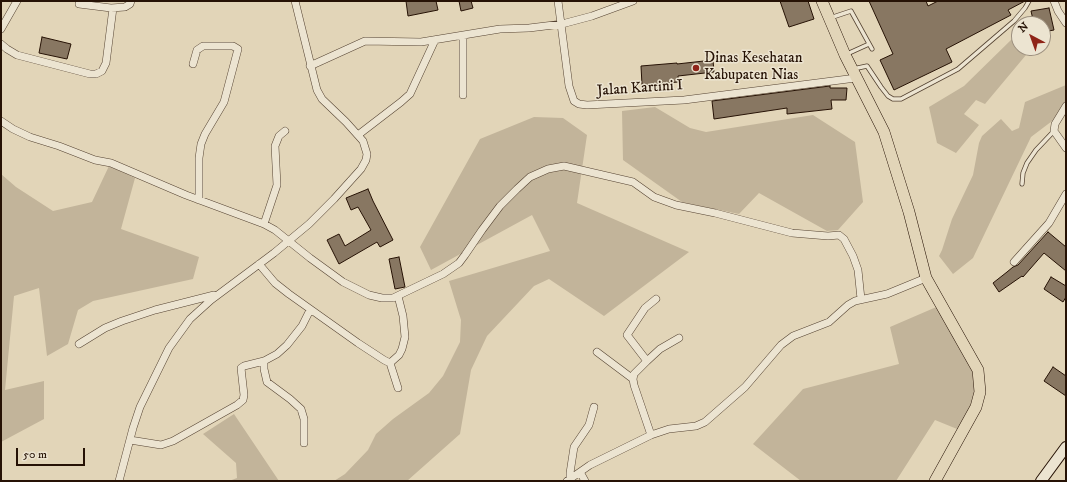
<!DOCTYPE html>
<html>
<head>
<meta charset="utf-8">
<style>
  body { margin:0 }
  #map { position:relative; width:1067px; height:482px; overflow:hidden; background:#e2d5b8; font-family:"IM FELL DW Pica",serif }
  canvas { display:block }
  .frame { position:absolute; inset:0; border:2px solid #261205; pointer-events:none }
  .north { position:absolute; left:1011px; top:16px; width:40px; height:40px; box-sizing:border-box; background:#ece4d1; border:1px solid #9d907f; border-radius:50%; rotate:319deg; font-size:11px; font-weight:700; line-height:16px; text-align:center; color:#261205 }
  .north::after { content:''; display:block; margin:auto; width:14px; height:18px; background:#8f2418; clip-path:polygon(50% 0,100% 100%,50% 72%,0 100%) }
  .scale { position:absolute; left:16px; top:448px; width:69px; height:18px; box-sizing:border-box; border:2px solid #261205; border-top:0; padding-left:5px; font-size:12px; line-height:14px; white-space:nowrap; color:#261205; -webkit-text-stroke:3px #ece4d1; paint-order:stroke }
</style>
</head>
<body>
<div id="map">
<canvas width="1067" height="482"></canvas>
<div class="frame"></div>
<div class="north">N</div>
<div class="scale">50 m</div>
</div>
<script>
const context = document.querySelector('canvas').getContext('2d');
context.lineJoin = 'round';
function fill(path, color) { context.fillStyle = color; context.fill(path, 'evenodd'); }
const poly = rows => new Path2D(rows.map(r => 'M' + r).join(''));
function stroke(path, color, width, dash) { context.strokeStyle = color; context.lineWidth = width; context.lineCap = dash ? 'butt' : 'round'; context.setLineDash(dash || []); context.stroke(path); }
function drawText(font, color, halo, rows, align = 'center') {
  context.font = font + ' "IM FELL DW Pica",serif'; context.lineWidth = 3; context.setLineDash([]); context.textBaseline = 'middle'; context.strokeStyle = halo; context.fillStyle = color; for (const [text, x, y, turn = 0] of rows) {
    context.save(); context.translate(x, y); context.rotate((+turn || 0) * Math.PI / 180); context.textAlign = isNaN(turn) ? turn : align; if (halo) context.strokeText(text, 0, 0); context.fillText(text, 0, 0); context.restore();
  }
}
const green = poly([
  [1012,39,1026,55,985,104,976,100,964,114,979,125,956,153,937,143,929,107,964,86],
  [1066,85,1066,106,1060,115,1031,137,973,258,953,274,939,256,942,250,952,219,973,175,979,143,982,136,1001,119,1012,131,1019,128,1025,102],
  [655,107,690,128,706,132,813,115,855,142,863,202,838,230,827,231,759,193,739,214,682,202,623,160,622,111],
  [534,117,563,118,587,135,577,203,689,252,604,316,549,279,534,286,487,336,471,370,460,434,407,481,334,481,345,474,368,450,376,434,393,419,429,393,443,376,460,342,461,320,449,281,550,251,532,215,431,270,420,247,480,139],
  [109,166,135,178,121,229,199,257,193,279,93,301,78,310,68,344,47,356,39,288,14,296,5,390,44,381,44,419,1,442,1,174,16,187,53,211,92,202],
  [941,305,980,380,962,431,935,420,896,481,801,481,753,444,803,389,899,364,890,327],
  [234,414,279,481,229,481,237,478,236,463,203,434]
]);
const building = poly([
  [406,1,436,1,438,10,408,16,406,1],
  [459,1,471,1,473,8,461,11,459,1],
  [780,1,808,1,814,19,789,27,780,1],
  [869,1,926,1,928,6,938,1,1025,1,1008,10,1011,15,946,49,952,62,894,90,880,60,893,54,869,1],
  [1049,8,1054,30,1043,32,1043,24,1034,24,1031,11,1049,8],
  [42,37,71,44,67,59,39,53,42,37],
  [713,60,714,72,678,76,678,82,642,85,641,66,677,63,677,64,713,60],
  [830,86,830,88,847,88,846,100,831,100,832,109,787,114,787,108,714,119,712,101,830,86],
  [368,189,373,201,393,240,380,247,377,242,339,264,327,240,339,234,345,246,371,230,358,207,351,210,346,198,368,189],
  [1048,232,1066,247,1066,271,1044,253,1023,277,1022,276,999,292,993,283,1007,272,1013,267,1018,265,1048,232],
  [399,257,405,287,395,289,389,259,399,257],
  [1051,277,1066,286,1066,297,1063,302,1044,289,1051,277],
  [1053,367,1066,376,1066,396,1044,381,1053,367]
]);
const lane = poly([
  [830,18,851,11,872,49],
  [847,54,869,44],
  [853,69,867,66,881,87,888,96,893,99,901,99,958,69,1014,21,1025,8,1029,1],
  [1022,184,1023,173,1027,163,1036,150,1054,131]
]);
const street = poly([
  [558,1,569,86,574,101,579,104,587,105,684,100,856,78],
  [1054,1,1058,11,1066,23],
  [79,4,111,8,125,7,130,4,131,1],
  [1,29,17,1],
  [463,36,463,95],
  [1,44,7,49,17,55,90,74,96,74,102,71,106,63,113,8],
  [193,64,197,50,203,46,233,46,238,49,224,102,205,134,201,144,199,158,199,200],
  [310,66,365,41,421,42,500,29,529,28,562,24,592,16,633,1],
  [1066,106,1055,124,1054,131,1066,148],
  [1,121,13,129,30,137,59,146,95,160,111,163,186,195,264,224,275,230,310,258,343,282,369,295,382,298,393,298,443,274,459,263,465,255,482,230,500,206,517,189,530,177,548,169,564,166,633,182,654,197,676,205,715,213,792,233,828,236,839,235,844,239,853,256,858,270,861,299],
  [358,135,401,102,410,94,435,40],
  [264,224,277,185,275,146,279,136,285,131],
  [1014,262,1049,223,1066,194],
  [259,264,275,283,289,294,358,343,384,360,390,363,399,355,402,349,405,337,403,316,398,296],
  [79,344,105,328,122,321,155,310,214,295],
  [597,352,633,379],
  [264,361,264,369,267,382,290,399,301,409,304,419,304,443],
  [647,361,627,335,645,308,656,299],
  [390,363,398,388],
  [651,435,634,385,633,379,634,374,647,361,660,349,679,338],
  [130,440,161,445,173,441,237,405,243,400,244,395,241,368,244,366,264,361,277,354,287,345,302,326,310,310],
  [580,472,585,481],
  [570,479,570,473,574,447,589,425,594,407],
  [119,481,133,428,140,407,169,348,190,319,211,300,274,253,309,224,334,199,361,169,366,160,367,154,363,141,346,122,322,99,317,90,295,1],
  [567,481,590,465,651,435,669,429,696,426,705,422,745,387,781,345,793,336,829,322,848,305,855,301,887,294,926,278]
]);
const secondary = poly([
  [1041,481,1066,447]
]);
const primary = poly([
  [822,1,845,55,884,132,909,212,926,278,978,370,980,392,976,407,935,481]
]);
const markers = [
  [696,68,4,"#8f2418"]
];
const poiNames = [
  ["Dinas Kesehatan",704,59],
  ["Kabupaten Nias",704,76]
];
const streetNames = [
  ["Jalan Kartini I",640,89,-4]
];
fill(green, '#c2b49a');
fill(building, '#887762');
stroke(building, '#261205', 1);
stroke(lane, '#554332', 5);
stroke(street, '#554332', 8);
stroke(secondary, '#261205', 12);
stroke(primary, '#261205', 12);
stroke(lane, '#ece4d1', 3.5);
stroke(street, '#ece4d1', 7);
stroke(secondary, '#ece4d1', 10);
stroke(primary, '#e2d5b8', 11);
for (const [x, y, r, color] of markers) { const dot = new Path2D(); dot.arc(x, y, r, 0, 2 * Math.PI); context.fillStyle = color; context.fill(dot); stroke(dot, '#ece4d1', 1.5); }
drawText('15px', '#261205', '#ece4d1', poiNames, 'left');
drawText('15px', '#261205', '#ece4d1', streetNames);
</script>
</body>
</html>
